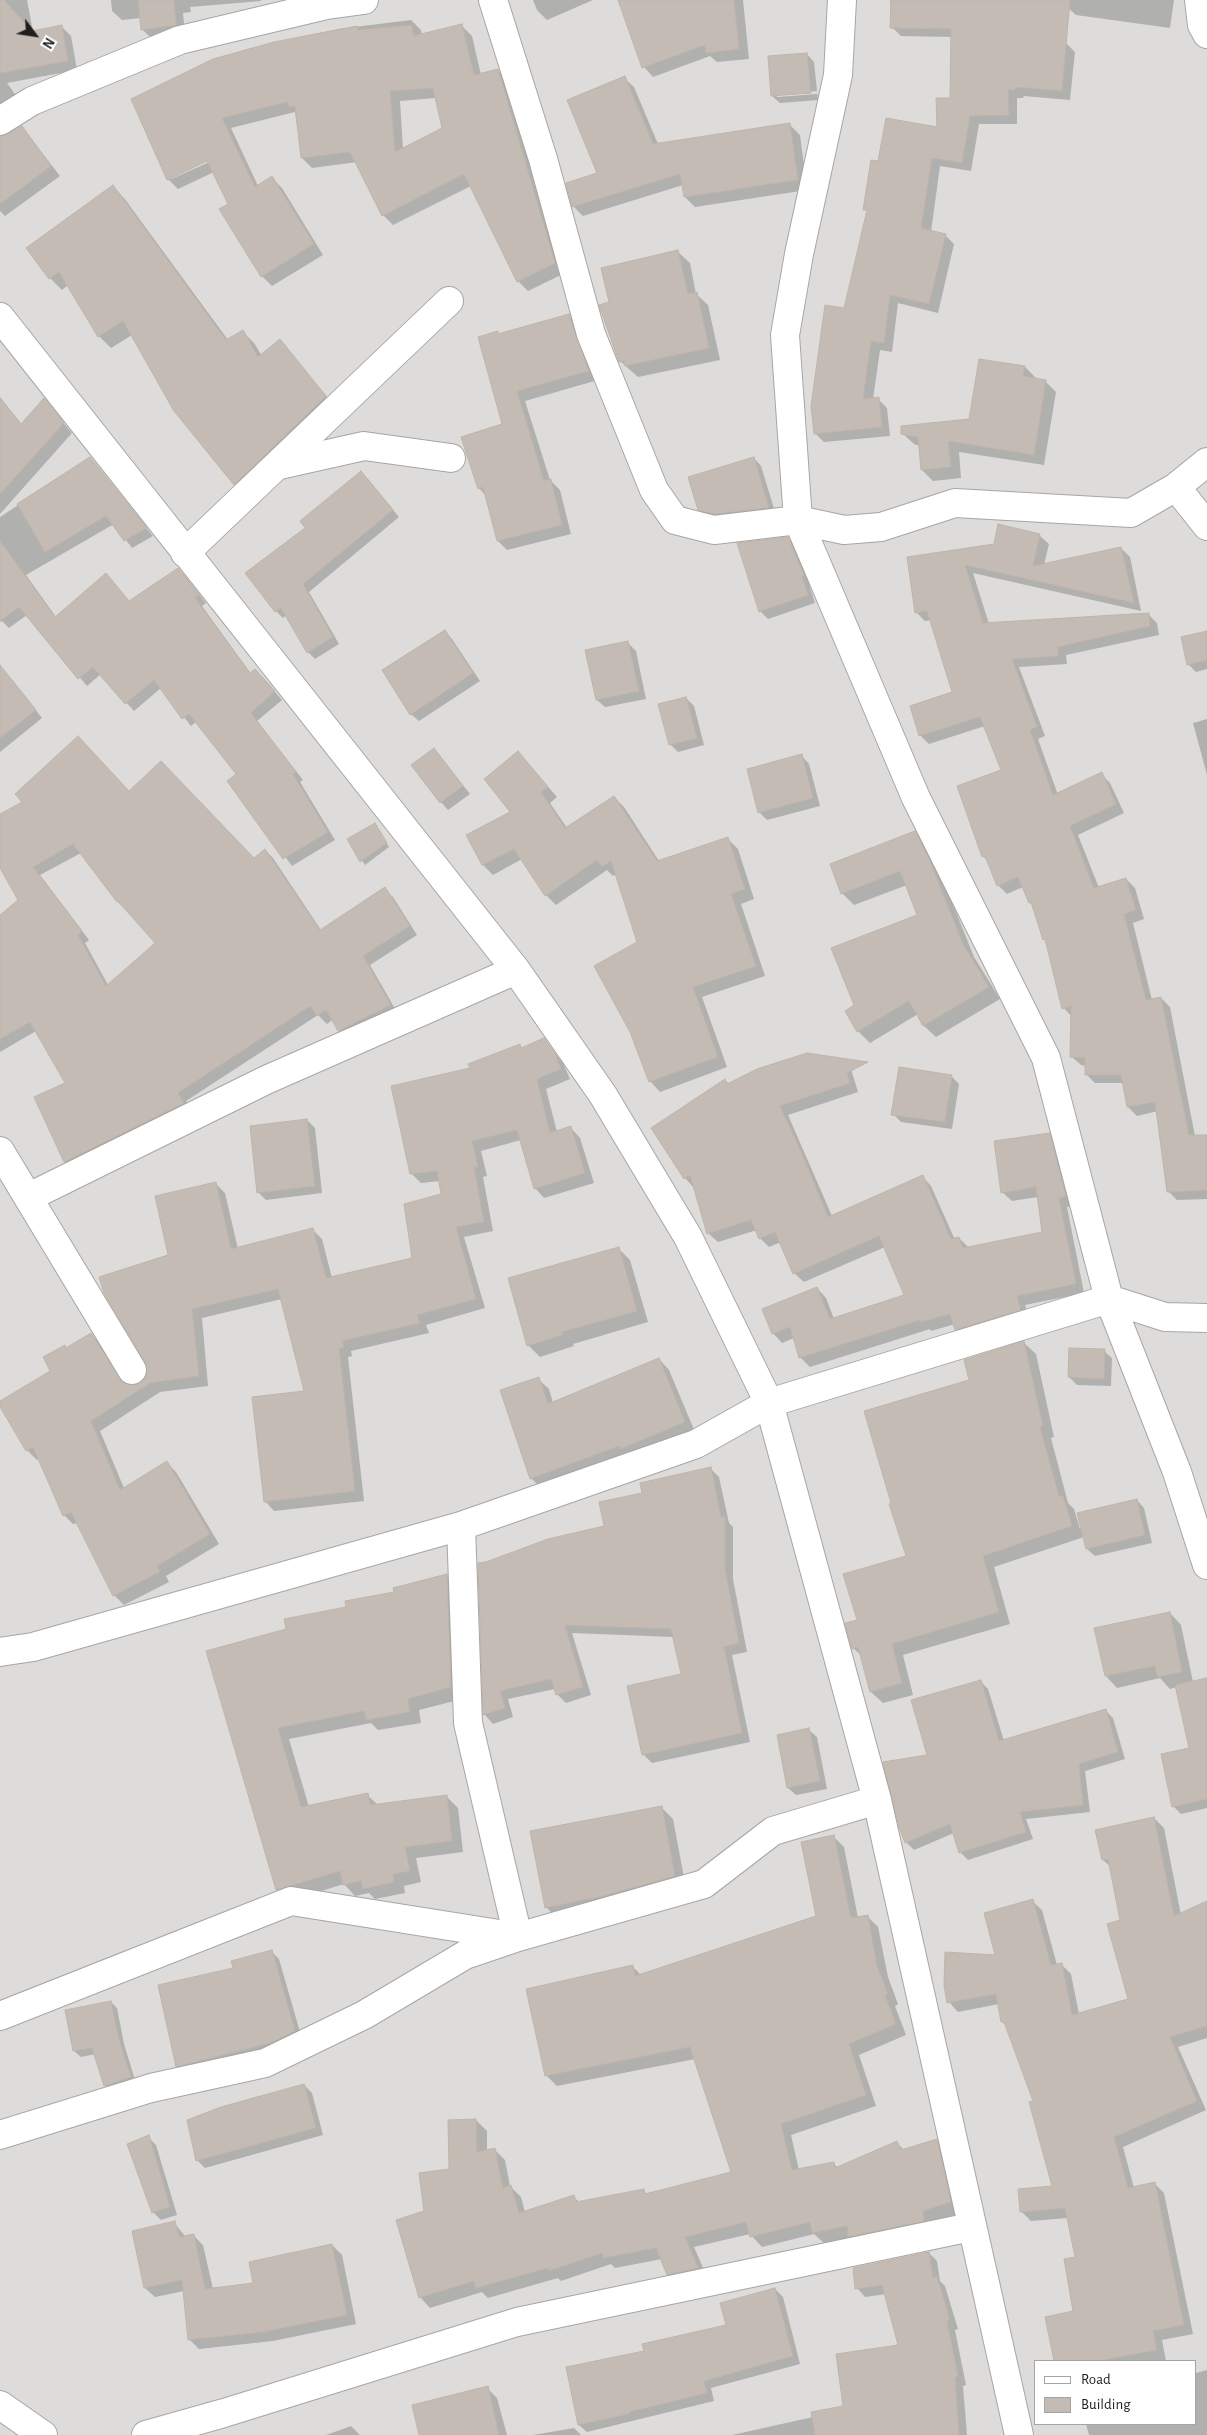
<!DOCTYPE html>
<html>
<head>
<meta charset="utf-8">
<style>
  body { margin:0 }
  #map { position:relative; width:1207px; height:2435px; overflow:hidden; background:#efede5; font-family:"Alegreya Sans",sans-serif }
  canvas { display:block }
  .legend { position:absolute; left:1034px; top:2360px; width:162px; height:65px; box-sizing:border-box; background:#fff; border:1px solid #a5a5a5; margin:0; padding:6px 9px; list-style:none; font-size:15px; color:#1f1f1f }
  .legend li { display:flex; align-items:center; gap:10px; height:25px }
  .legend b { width:25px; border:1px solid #a5a5a5 }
  .north { position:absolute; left:10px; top:10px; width:50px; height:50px; -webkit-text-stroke:4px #fff; paint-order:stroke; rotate:121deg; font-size:14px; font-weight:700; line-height:20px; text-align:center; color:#1f1f1f }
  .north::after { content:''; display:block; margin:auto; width:18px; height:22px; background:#1f1f1f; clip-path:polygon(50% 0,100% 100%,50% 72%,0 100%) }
</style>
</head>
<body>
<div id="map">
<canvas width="1207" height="2435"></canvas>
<ul class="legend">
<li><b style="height:6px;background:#fff"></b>Road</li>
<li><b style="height:14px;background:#c4bcb4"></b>Building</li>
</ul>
<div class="north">N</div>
</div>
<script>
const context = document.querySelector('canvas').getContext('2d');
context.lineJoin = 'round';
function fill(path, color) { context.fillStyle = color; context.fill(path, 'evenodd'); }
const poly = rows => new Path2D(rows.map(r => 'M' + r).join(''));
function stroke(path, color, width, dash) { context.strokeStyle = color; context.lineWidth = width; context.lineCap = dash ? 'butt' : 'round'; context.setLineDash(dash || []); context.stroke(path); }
const residential = poly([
  [0,0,1207,0,1207,2435,0,2435],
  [1036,2361,1196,2361,1196,2424,1036,2424]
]);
const shadow = poly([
  [0,0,27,0,33,32,62,27,71,36,77,70,7,83,20,101,0,119],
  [111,0,261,0,261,1,190,7,191,12,183,13,185,34,152,39,142,29,141,18,122,20,112,11],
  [533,0,593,0,547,20,537,10],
  [619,0,743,0,749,59,717,62,710,56,653,77,644,67],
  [890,0,1037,0,1066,43,1075,52,1070,100,1024,96,1023,98,1017,98,1017,124,979,124,971,171,940,166,931,232,945,235,954,244,938,313,898,303,892,352,880,350,873,399,878,399,887,408,890,436,824,442,815,433,868,213,865,209,879,162,938,128,951,99,952,37,901,36,892,27],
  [1066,0,1174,0,1170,28,1076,15,1066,6],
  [411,20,421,30,422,36,462,26,472,36,481,75,498,70,508,81,565,273,528,291,518,281,471,186,393,225,383,215,357,162,312,168,302,158,295,112,231,128,258,186,272,178,282,188,323,255,272,286,262,276,214,172,178,189,168,179,274,43,338,29],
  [436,98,444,128,403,149,400,101],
  [213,157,214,160,171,179,171,176],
  [807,54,814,62,818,100,780,103,772,96],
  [817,91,817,94,777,97,777,94],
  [624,78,634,87,658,144,790,125,800,135,807,190,695,207,685,197,683,185,583,216,573,206,599,174],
  [22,127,60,176,5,216,0,211,0,138],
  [113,187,124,198,228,340,243,332,254,343,262,356,280,341,337,409,246,496,235,484,132,335,111,348,99,336,68,285,62,290,50,278],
  [678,252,690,263,696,294,708,305,720,360,638,377,620,361,610,303],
  [569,315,578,325,598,380,525,401,550,480,560,490,571,534,507,550,498,541,486,496,479,488,503,425,497,333,499,335],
  [980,360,1025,367,1036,378,1045,381,1056,392,1044,465,959,452,961,478,933,481,922,470,920,446,914,444,902,433,970,420],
  [0,397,22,425,44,400,72,433,0,514],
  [90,458,153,536,132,548,114,524,26,575,56,617,106,575,130,602,178,569,186,577,206,603,202,606,251,674,263,678,282,700,257,721,303,780,300,782,335,840,292,866,229,781,238,774,196,722,191,726,161,688,134,711,101,674,87,686,27,615,9,628,2,621,0,622,0,517],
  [754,458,761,466,776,515,707,517,699,509],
  [368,479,399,517,309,592,339,644,315,659,308,652,286,615,283,618,276,611,307,528],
  [999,526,1040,536,1049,544,1044,565,1121,548,1130,557,1141,611,973,573,989,624,1148,614,1157,623,1159,635,1066,655,1067,664,1019,667,1045,736,1038,739,1058,795,1101,774,1110,783,1124,813,1078,835,1099,888,1126,879,1135,888,1144,919,1133,923,1152,1000,1161,998,1170,1007,1195,1136,1207,1136,1207,1199,1177,1200,1168,1191,1158,1111,1137,1116,1128,1107,1124,1083,1095,1083,1086,1074,1086,1066,1081,1065,1072,1057,1072,1017,1064,1008,1047,942,1034,907,1030,903,1023,887,1007,894,998,885,989,862,983,856,1003,771,985,726,929,744,920,735,954,693,931,620,925,621,916,612,908,558,995,545],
  [788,538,796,546,811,583,809,584,815,603,768,619,760,611],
  [445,631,452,639,480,681,419,721,411,714],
  [1207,632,1207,669,1196,672,1188,664],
  [628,643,636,651,646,699,605,707,597,700],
  [0,676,12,680,42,718,0,752],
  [686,698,694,706,704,745,678,752,670,744],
  [1207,719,1207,775,1193,723],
  [434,749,470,794,448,810,441,802],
  [518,752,557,797,550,803,567,828,614,797,624,807,659,861,728,839,738,849,754,899,741,904,765,976,702,997,727,1067,660,1092,650,1081,639,943,616,874,613,876,607,870,556,905,546,895,522,859,493,875,483,865,468,836,512,813],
  [802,756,809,764,820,806,767,820,759,812],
  [129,792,254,859,265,850,273,858,321,930,384,889,393,897,417,935,370,965,398,1014,347,1039,332,1020,327,1024,318,1015,186,1101,192,1111,73,1170,65,1162,36,1098,67,1083,36,1031,0,1052,0,917,19,901,0,865,0,816],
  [81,853,118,902,157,943,108,985,85,943,89,940,40,875],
  [378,828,389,847,365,865,349,840],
  [915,832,926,844,940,872,974,957,1000,999,936,1037,924,1026,918,1014,870,1043,858,1031,855,1006,918,916,907,885,854,905,842,893],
  [544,1040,563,1063,570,1079,546,1089,557,1132,571,1128,580,1138,594,1183,544,1198,535,1188,521,1140,481,1151,487,1176,483,1177,493,1231,464,1237,485,1308,426,1325,429,1333,351,1351,352,1356,348,1357,364,1501,274,1511,265,1501,306,1392,282,1299,202,1318,208,1386,160,1392,100,1431,124,1488,167,1463,176,1472,219,1544,166,1576,169,1582,124,1605,114,1595,78,1523,73,1524,64,1515,39,1458,37,1460,27,1450,0,1403,52,1372,67,1349,91,1335,101,1344,128,1386,133,1387,141,1384,146,1379,170,1256,215,1183,225,1193,238,1249,312,1229,322,1239,332,1278,413,1259,443,1195,440,1181,421,1183,411,1173,471,1069,520,1046,523,1049],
  [851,1069,858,1092,788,1115,832,1216,922,1176,931,1186,955,1240,959,1238,969,1248,1044,1233,1038,1197,1012,1201,1002,1192,1049,1135,1058,1144,1074,1205,1067,1207,1084,1293,1025,1305,1029,1319,965,1338,956,1329,955,1324,931,1331,930,1329,810,1367,800,1357,794,1338,782,1343,773,1333,817,1288,826,1298,834,1319,906,1296,885,1247,804,1282,794,1273,781,1242,769,1247,760,1238,757,1230,718,1242,708,1233,694,1188,685,1178,725,1080,729,1084],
  [951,1076,959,1084,952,1129,901,1122,893,1114],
  [307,1120,315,1128,322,1193,266,1200,258,1192],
  [618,1248,630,1260,648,1322,573,1344,574,1346,540,1357,528,1345],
  [1024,1343,1036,1354,1054,1437,1051,1438,1068,1503,1074,1509,1080,1529,1137,1500,1144,1508,1152,1543,1095,1556,1087,1549,1084,1537,994,1567,1010,1624,903,1655,913,1695,883,1703,871,1692,862,1656,853,1648,858,1621,907,1557,970,1381],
  [1104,1351,1112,1358,1111,1386,1077,1385,1069,1377],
  [659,1359,669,1370,695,1432,542,1489,531,1478,538,1379,549,1389,553,1403],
  [710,1468,719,1477,729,1523,733,1527,733,1579,747,1652,732,1655,750,1742,652,1763,643,1754,682,1675,674,1637,572,1633,591,1695,566,1703,557,1694,555,1689,508,1699,513,1717,493,1724,485,1715,479,1564,606,1527,644,1494],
  [447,1576,458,1587,462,1699,419,1710,421,1723,378,1730,371,1723,289,1739,309,1807,367,1795,378,1805,446,1796,458,1808,463,1852,416,1858,421,1882,404,1886,405,1893,375,1899,369,1893,355,1896,344,1884,289,1901,277,1889,208,1652,288,1629],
  [1170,1613,1181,1625,1193,1682,1207,1679,1207,1808,1181,1814,1173,1806,1191,1749,1177,1687,1170,1689,1160,1678,1117,1688,1106,1676],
  [980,1681,988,1689,1004,1741,1105,1710,1113,1718,1125,1759,1085,1771,1090,1812,1026,1819,1033,1839,968,1860,960,1852,954,1833,914,1850,906,1842,928,1756],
  [809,1730,817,1737,827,1789,796,1795,788,1788],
  [661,1807,673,1819,686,1888,558,1919,546,1907],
  [1154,1818,1164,1828,1181,1915,1207,1902,1207,2038,1178,2047,1206,2110,1123,2147,1134,2188,1155,2184,1164,2193,1193,2334,1162,2340,1166,2361,1056,2361,1047,2318,1075,2312,1076,2258,1068,2218,1031,2221,1021,2211,1053,2187,1035,2101,1007,2026,1002,2022,999,2004,958,2012,949,2002,997,1956,1032,1901,1042,1910,1057,1965,1061,1964,1071,1974,1079,2014,1129,2000,1121,1921,1111,1867,1103,1860],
  [833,1836,844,1847,858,1918,867,1916,878,1927,888,1977,898,2004,895,2006,906,2035,859,2055,876,2106,791,2135,799,2170,833,2163,838,2168,897,2143,904,2150,936,2140,947,2151,961,2213,860,2247,851,2238,824,2243,814,2234,762,2247,750,2234,694,2247,708,2279,679,2285,669,2274,662,2259,615,2268,611,2264,561,2281,558,2278,488,2298,482,2292,430,2308,420,2297,450,2170,476,2120,487,2131,487,2151,495,2150,505,2160,510,2186,521,2197,525,2212,573,2196,579,2202,643,2190,647,2194,733,2173,695,2059,557,2086,546,2075,633,1967,641,1975,817,1917],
  [271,1951,279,1959,302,2039,185,2074,177,2066,235,1969],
  [111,2002,117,2008,124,2044,136,2083,112,2092,105,2085,95,2054,81,2057,74,2051],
  [304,2085,312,2093,323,2135,205,2168,197,2160],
  [148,2137,156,2145,177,2215,161,2220,154,2213,128,2145],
  [174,2223,186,2237,194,2236,203,2245,213,2289,255,2284,332,2245,342,2255,356,2324,273,2341,199,2349,189,2339,184,2291,155,2297,145,2288],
  [929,2253,937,2261,940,2281,945,2286,958,2329,955,2330,966,2385,963,2386,967,2435,732,2435,813,2417,844,2407,900,2346,886,2294,865,2297,857,2288],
  [775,2289,783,2297,800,2364,711,2388,714,2401,587,2432,579,2425,645,2352,727,2326],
  [1207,2370,1207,2435,1089,2435,1086,2424,1196,2424,1196,2373],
  [487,2388,497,2398,507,2435,421,2435],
  [351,2426,360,2435,326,2435],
  [574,2428,581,2435,533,2435]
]);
const building = poly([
  [0,0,4,0,32,31,62,25,68,61,0,73,0,0],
  [138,0,174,0,176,25,141,30,138,0],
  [618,0,734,0,739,49,706,53,705,45,642,68,618,0],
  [891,0,1070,0,1062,91,1015,87,1015,90,1008,90,1009,115,970,116,962,163,932,158,921,228,946,234,929,304,890,295,884,343,871,341,863,399,879,397,882,427,814,434,811,406,825,305,844,308,867,210,863,210,871,160,878,161,886,118,937,127,936,98,950,98,951,29,890,28,891,0],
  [462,24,474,75,498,69,555,263,517,282,464,174,382,216,350,152,301,158,295,106,289,107,287,102,222,118,255,187,272,176,314,244,261,277,219,209,228,204,207,161,167,180,131,99,213,59,274,42,357,26,358,30,412,25,413,36,462,24],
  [433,88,442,128,395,152,390,91,433,88],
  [807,53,811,93,771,96,768,56,807,53],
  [625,76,653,144,790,123,798,180,684,197,680,174,572,207,566,183,597,173,567,100,625,76],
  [22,126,51,166,0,204,0,137,22,126],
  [113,185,226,340,243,330,258,357,280,339,326,396,234,485,174,411,123,321,98,337,59,272,49,279,26,248,113,185],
  [678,250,688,294,697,292,709,348,625,366,624,361,619,362,599,305,609,302,601,268,678,250],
  [569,314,589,371,517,391,544,481,551,479,562,525,497,541,483,487,478,489,461,437,502,424,478,337,498,331,498,334,569,314],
  [979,359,1025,366,1023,376,1046,380,1034,455,948,441,951,467,921,470,918,437,901,434,901,426,969,419,979,359],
  [0,398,21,424,44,398,64,423,0,494,0,398],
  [90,457,147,528,124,541,106,516,45,552,17,504,90,457],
  [754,457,769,508,715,514,698,510,688,477,754,457],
  [361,471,393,510,303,584,333,637,307,653,281,608,275,612,245,573,305,528,300,521,361,471],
  [998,524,1040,534,1033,566,1121,547,1134,603,965,565,983,623,1149,613,1150,626,1058,647,1058,656,1012,659,1037,727,1030,730,1053,795,1102,772,1116,804,1070,826,1094,888,1126,878,1136,910,1124,914,1146,1000,1161,997,1189,1135,1207,1135,1207,1190,1167,1192,1155,1102,1127,1107,1121,1075,1085,1075,1085,1058,1070,1057,1071,1006,1062,1009,1045,939,1043,940,1031,902,1029,903,1018,877,997,886,985,856,982,857,957,786,1001,770,980,717,919,736,910,706,952,692,927,611,915,613,907,557,994,544,998,524],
  [788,537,804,575,802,576,808,595,759,612,737,543,788,537],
  [0,541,55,617,106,573,129,601,178,568,199,595,195,598,250,673,255,669,275,691,251,713,296,772,293,774,328,832,283,859,227,781,236,774,189,714,182,719,154,680,125,704,93,667,78,679,19,607,0,621,0,541],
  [445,630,473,673,410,715,382,670,445,630],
  [1207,631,1207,660,1187,665,1181,637,1207,631],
  [628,641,639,691,596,700,585,650,628,641],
  [0,665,36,710,0,738,0,665],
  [686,697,697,738,669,745,658,704,686,697],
  [78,736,129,791,161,761,254,858,265,849,320,930,385,887,410,926,363,956,391,1005,338,1031,326,1010,317,1016,310,1006,178,1093,184,1103,64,1162,34,1097,65,1083,30,1022,0,1039,0,915,18,900,0,868,0,814,22,802,15,794,78,736],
  [73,844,117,902,118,901,155,943,106,986,78,935,82,931,33,867,73,844],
  [434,748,463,786,440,803,411,765,434,748],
  [518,751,548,787,541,792,565,828,614,796,657,861,728,837,745,889,731,894,756,966,693,987,718,1057,649,1082,630,1032,594,966,637,942,611,861,602,867,597,860,545,896,514,849,482,865,466,835,510,812,484,779,518,751],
  [802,754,813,798,758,813,747,769,802,754],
  [375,823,387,843,360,862,347,839,375,823],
  [915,831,929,859,963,944,989,987,923,1026,909,1001,857,1032,845,1011,854,1005,831,948,917,915,900,871,841,894,830,864,915,831],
  [544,1038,554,1052,561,1069,537,1079,550,1133,571,1126,585,1173,534,1189,517,1130,472,1141,478,1167,474,1167,484,1222,456,1227,476,1299,417,1315,420,1323,342,1341,344,1347,339,1348,355,1491,264,1502,252,1397,304,1391,278,1289,192,1309,199,1376,150,1383,91,1421,120,1490,167,1461,210,1534,157,1566,160,1572,113,1596,71,1512,63,1516,33,1447,26,1451,0,1407,0,1401,50,1371,43,1357,65,1345,66,1348,91,1333,124,1383,133,1386,140,1383,145,1378,148,1370,145,1362,104,1293,99,1277,168,1255,155,1196,216,1182,231,1249,313,1228,326,1278,412,1258,404,1204,441,1194,437,1171,410,1174,391,1086,470,1068,468,1064,520,1044,521,1048,544,1038],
  [807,1053,868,1062,847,1073,850,1083,780,1106,803,1156,828,1217,923,1175,951,1239,959,1237,963,1248,1042,1232,1036,1187,1001,1193,994,1141,1050,1133,1066,1196,1059,1198,1076,1284,1017,1296,1021,1310,955,1330,950,1314,921,1322,920,1320,799,1358,790,1327,772,1334,762,1309,817,1287,830,1319,904,1295,879,1236,793,1274,775,1232,759,1239,751,1220,707,1234,690,1175,684,1179,651,1128,725,1079,727,1084,757,1069,807,1053],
  [899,1067,952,1075,945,1122,891,1115,899,1067],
  [307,1119,315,1186,257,1193,250,1126,307,1119],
  [619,1247,637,1311,562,1332,563,1335,527,1346,508,1278,619,1247],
  [1024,1341,1043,1426,1040,1427,1059,1496,1063,1496,1072,1526,983,1556,999,1612,892,1644,902,1683,870,1692,858,1647,852,1649,845,1623,857,1620,843,1574,906,1556,889,1504,891,1503,864,1411,969,1380,964,1360,1024,1341],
  [1069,1348,1105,1349,1104,1379,1068,1377,1069,1348],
  [659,1358,685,1422,620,1449,619,1446,530,1479,500,1390,539,1377,548,1404,659,1358],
  [711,1467,721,1517,725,1517,725,1569,739,1643,724,1647,742,1733,642,1755,627,1686,681,1674,671,1629,565,1625,583,1687,556,1695,551,1679,500,1691,505,1708,483,1715,478,1563,486,1562,548,1539,604,1526,599,1502,642,1493,640,1483,711,1467],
  [1137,1499,1145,1535,1086,1549,1077,1513,1137,1499],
  [447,1574,451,1687,408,1699,410,1712,366,1720,364,1711,278,1728,301,1807,368,1793,370,1805,447,1795,452,1841,405,1847,410,1871,393,1874,394,1882,363,1889,361,1881,343,1885,340,1871,276,1890,206,1651,286,1629,284,1619,346,1607,345,1601,394,1592,393,1588,447,1574],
  [1170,1612,1182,1672,1157,1677,1155,1666,1105,1676,1094,1628,1170,1612],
  [1207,1678,1207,1799,1172,1807,1161,1754,1189,1748,1175,1685,1207,1678],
  [981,1680,999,1741,1106,1709,1118,1752,1079,1764,1083,1805,1020,1812,1026,1832,959,1853,950,1824,905,1843,899,1827,883,1762,927,1755,911,1700,981,1680],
  [809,1728,820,1781,787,1788,777,1735,809,1728],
  [662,1806,675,1876,603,1896,545,1908,530,1831,662,1806],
  [1154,1817,1174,1916,1207,1901,1207,2026,1170,2037,1197,2101,1114,2137,1128,2188,1155,2182,1184,2325,1153,2331,1157,2350,1098,2361,1054,2361,1045,2317,1073,2311,1064,2259,1075,2257,1065,2208,1020,2212,1018,2189,1052,2186,1029,2102,1033,2101,1004,2022,1001,2022,996,1994,947,2003,944,1985,945,1952,995,1955,984,1913,1033,1899,1051,1965,1062,1963,1072,2015,1128,1999,1107,1924,1120,1920,1108,1859,1102,1860,1095,1830,1154,1817],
  [834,1835,851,1918,868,1915,877,1966,888,1994,885,1995,896,2024,849,2044,866,2095,781,2124,792,2170,834,2162,835,2168,897,2141,901,2150,937,2139,951,2202,923,2211,924,2221,848,2237,847,2226,812,2233,810,2222,750,2237,746,2222,685,2237,698,2268,667,2275,656,2248,603,2258,602,2253,549,2271,548,2268,476,2288,474,2281,419,2298,396,2220,424,2211,419,2173,449,2169,448,2120,476,2119,477,2152,495,2148,503,2188,511,2185,519,2213,574,2195,576,2202,644,2189,645,2194,731,2172,690,2047,545,2076,526,1989,633,1965,635,1976,816,1916,801,1842,834,1835],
  [272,1950,295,2031,270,2043,176,2067,158,1985,233,1968,231,1961,272,1950],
  [111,2001,118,2036,131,2077,104,2086,92,2048,73,2051,65,2010,111,2001],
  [304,2084,316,2128,196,2161,187,2120,221,2107,304,2084],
  [149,2135,170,2207,152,2213,127,2144,149,2135],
  [175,2221,179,2237,194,2234,205,2289,253,2283,249,2262,332,2244,347,2315,263,2332,188,2340,182,2280,144,2288,132,2231,175,2221],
  [929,2252,933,2278,937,2276,950,2320,947,2321,958,2377,955,2377,959,2435,815,2435,811,2412,843,2406,836,2354,898,2345,882,2285,855,2289,853,2268,929,2252],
  [775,2288,793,2356,704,2381,707,2393,629,2412,629,2414,578,2425,566,2367,644,2351,642,2344,726,2325,720,2303,775,2288],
  [488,2386,499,2435,419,2435,412,2405,488,2386]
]);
const street = poly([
  [493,0,543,159,591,334,654,490,675,520,714,530,798,520,844,530,881,527,955,503,1131,513,1176,487,1207,462],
  [842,0,838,75,799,254,785,335,798,520,916,798,1046,1058,1109,1299,1177,1472,1207,1565],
  [1199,0,1202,25,1207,34],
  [0,121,32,101,180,40,327,5,364,0],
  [0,317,516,970,603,1095,688,1237,769,1403,877,1800,1019,2435],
  [279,465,364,446,451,458],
  [1176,487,1207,526],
  [185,553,449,301],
  [0,1151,132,1370],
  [29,1197,266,1080,516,970],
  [0,1652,33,1647,461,1526,696,1444,769,1403,1109,1299,1165,1317,1207,1318],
  [0,2016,291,1901,518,1937,704,1884,773,1831,877,1800],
  [0,2135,151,2088,265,2063,364,2015,465,1955,518,1937,468,1723,461,1526],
  [0,2405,43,2435],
  [146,2435,224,2413,517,2322,971,2227]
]);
fill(residential, '#dddcdb');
fill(shadow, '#0003');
fill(building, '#c4bcb4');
stroke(building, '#c1b4a7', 1);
stroke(street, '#a6a6a6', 30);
stroke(street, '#fff', 28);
</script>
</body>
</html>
